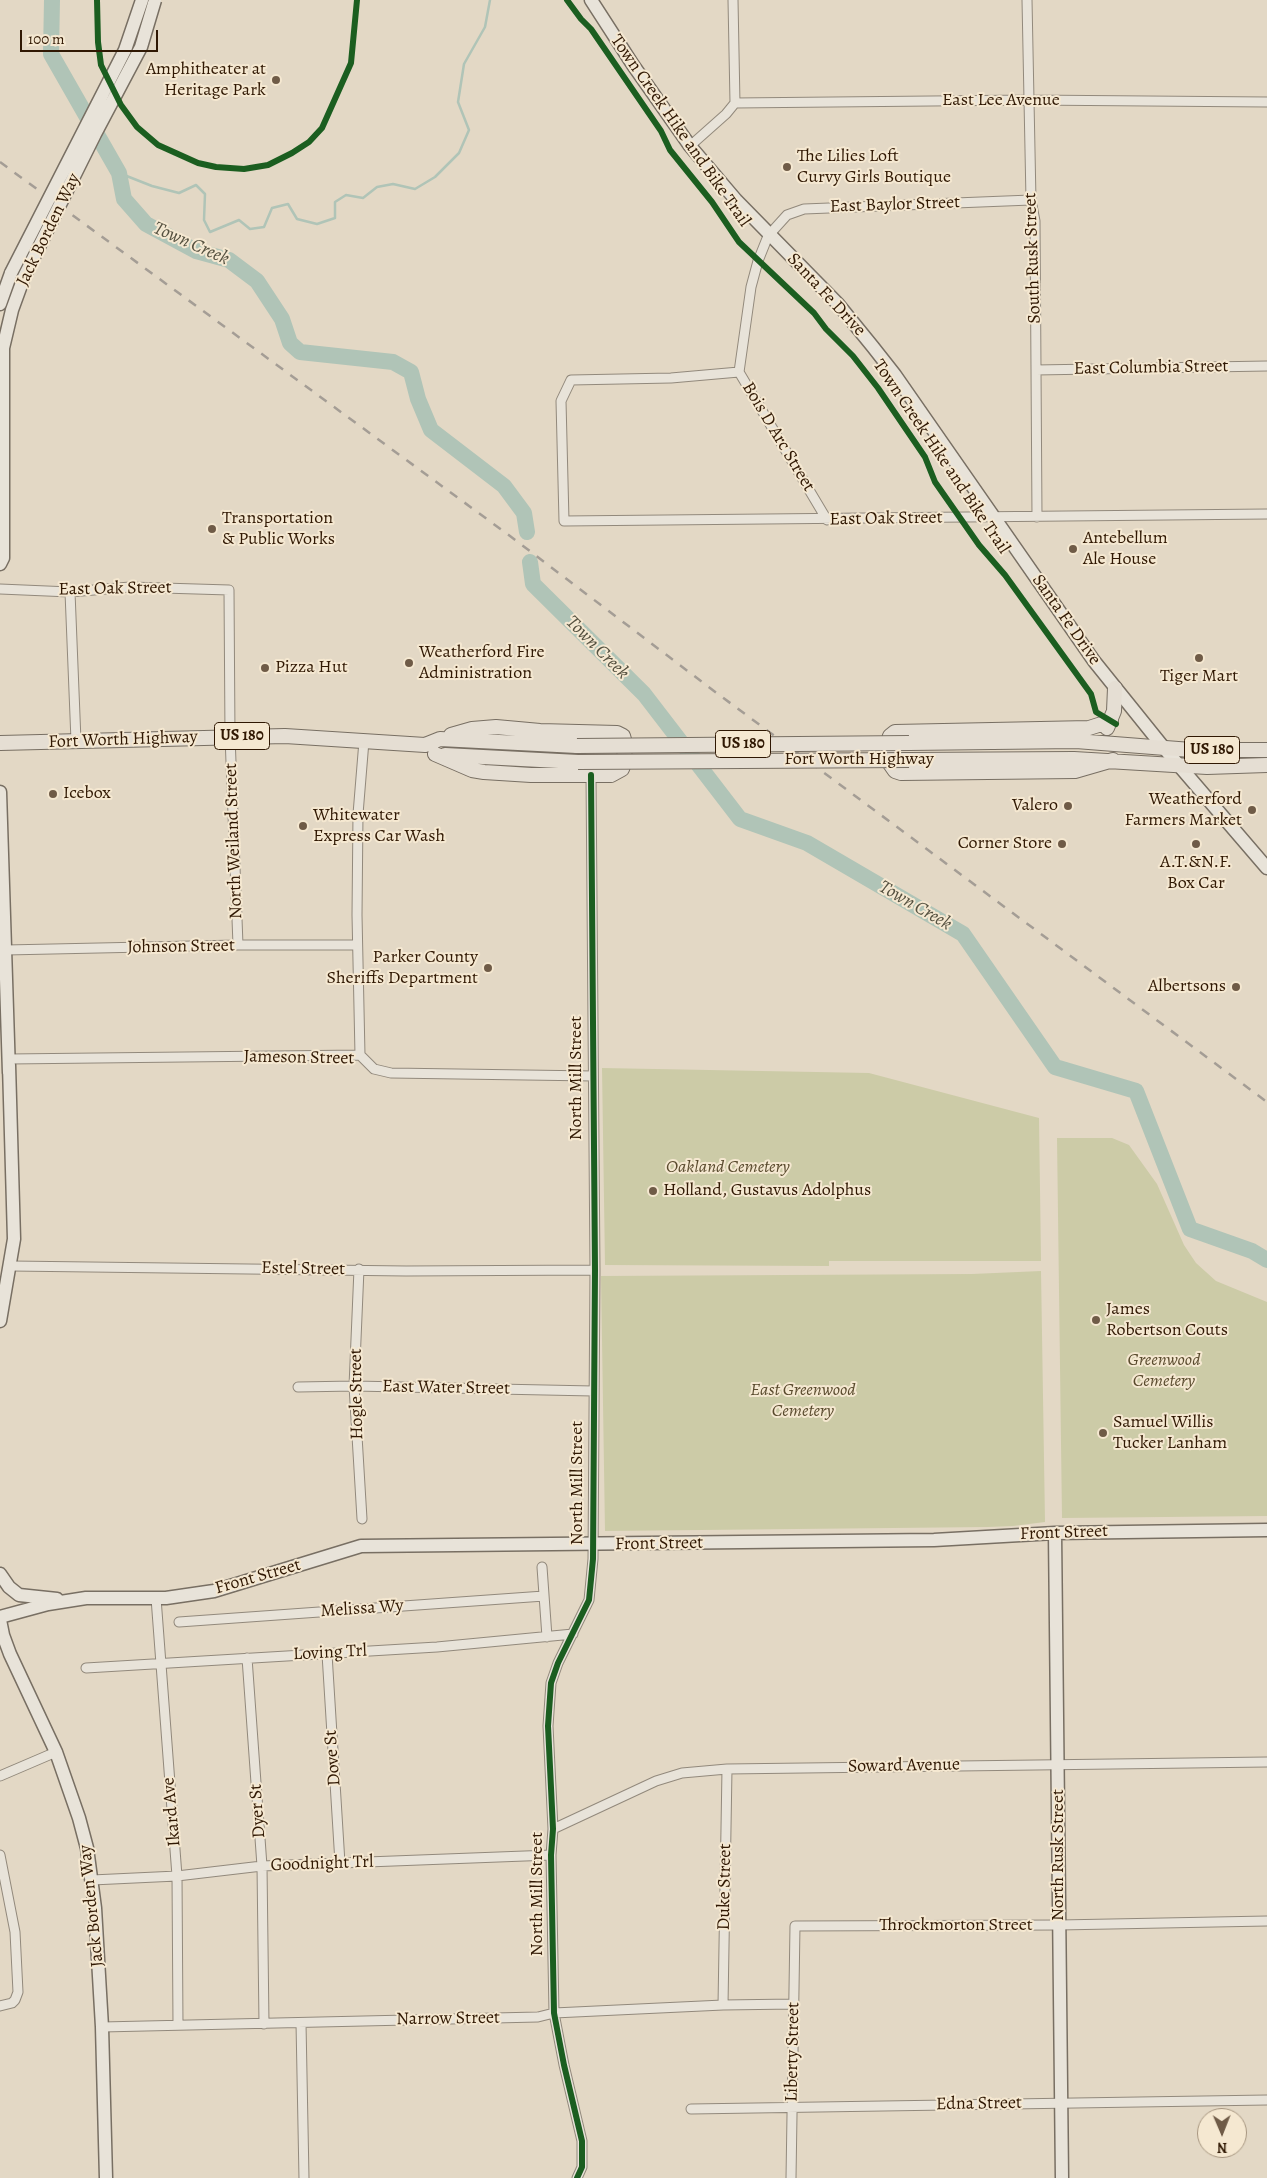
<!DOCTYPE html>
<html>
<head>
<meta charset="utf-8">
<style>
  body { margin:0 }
  #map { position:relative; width:1267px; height:2178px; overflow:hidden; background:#e3d8c5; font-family:Alegreya,serif }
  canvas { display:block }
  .north { position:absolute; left:1197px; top:2108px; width:50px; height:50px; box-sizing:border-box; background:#f5e8d1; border:1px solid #a6957f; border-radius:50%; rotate:179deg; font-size:14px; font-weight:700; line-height:20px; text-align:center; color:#301803 }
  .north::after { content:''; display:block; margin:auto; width:18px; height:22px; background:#6f5b47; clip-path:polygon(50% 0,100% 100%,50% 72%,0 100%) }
  .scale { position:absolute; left:20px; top:30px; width:138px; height:22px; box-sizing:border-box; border:2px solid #301803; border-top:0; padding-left:6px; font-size:15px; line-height:18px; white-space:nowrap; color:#301803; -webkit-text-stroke:4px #f5e8d1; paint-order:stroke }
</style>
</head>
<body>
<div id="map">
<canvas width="1267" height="2178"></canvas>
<div class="north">N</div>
<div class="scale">100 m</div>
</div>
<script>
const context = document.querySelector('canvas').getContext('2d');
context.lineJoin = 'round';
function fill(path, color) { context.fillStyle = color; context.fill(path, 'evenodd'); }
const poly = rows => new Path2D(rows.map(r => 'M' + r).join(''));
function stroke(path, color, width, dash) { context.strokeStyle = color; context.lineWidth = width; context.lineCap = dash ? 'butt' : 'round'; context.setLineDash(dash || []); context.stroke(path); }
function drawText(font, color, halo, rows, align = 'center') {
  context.font = font + ' Alegreya,serif'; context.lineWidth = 4; context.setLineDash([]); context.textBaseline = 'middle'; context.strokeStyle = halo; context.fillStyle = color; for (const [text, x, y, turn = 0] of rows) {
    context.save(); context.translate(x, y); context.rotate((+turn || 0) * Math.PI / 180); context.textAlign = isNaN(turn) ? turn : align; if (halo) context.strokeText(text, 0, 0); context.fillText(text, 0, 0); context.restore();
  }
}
const green = poly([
  [602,1068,869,1073,1039,1118,1041,1261,829,1261,829,1266,605,1265],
  [1057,1138,1112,1138,1129,1145,1157,1184,1184,1245,1196,1263,1216,1281,1267,1302,1267,1516,1062,1518],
  [1041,1271,1045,1522,1013,1526,988,1527,605,1531,601,1276,972,1274]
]);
const stream = poly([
  [119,173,152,186,179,193,196,185,205,194,204,220,210,232,239,220,250,229,264,227,272,208,288,204,297,219,317,224,335,218,335,202,346,195,363,198,377,187,393,184,415,189,435,177,459,153,469,130,458,102,464,64,485,27,490,0]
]);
const river = poly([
  [52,0,51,54,119,173,124,199,146,224,196,251,229,260,257,281,282,319,290,343,300,352,393,362,411,372,418,399,431,430,504,486,524,513,527,532],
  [530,562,533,584,644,694,740,819,807,843,963,934,1055,1067,1136,1091,1190,1229,1252,1251,1267,1260]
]);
const street = poly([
  [1027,0,1031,200,1035,221,1037,517],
  [735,103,1029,100,1267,102],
  [690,146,726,114,735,103,733,0],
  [1036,370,1267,366],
  [739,372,671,378,571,380,561,401,564,521,1267,514],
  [827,520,739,372,751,287,758,261,768,236,787,215,804,209,1031,200],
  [0,589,70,592,130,587,229,590,230,736,238,945],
  [70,592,76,741],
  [6,950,238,945,357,945],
  [360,1055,357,915,358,814,364,741],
  [9,1059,360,1055,374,1069,391,1073,593,1076],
  [11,1266,406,1271,595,1270],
  [359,1269,354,1386,362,1519],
  [298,1387,354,1386,593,1391],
  [542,1567,547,1637],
  [156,1598,177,1876,178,2025],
  [179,1622,544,1596],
  [327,1654,340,1863],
  [247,1658,262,1866,264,2024],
  [86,1668,437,1647,573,1634],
  [0,1776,56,1752],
  [553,1829,656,1781,682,1773,727,1769,1267,1762],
  [0,1855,15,1932,18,1992,15,2000,12,2003,0,2006],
  [92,1880,177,1876,262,1866,551,1855],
  [723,2005,727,1769],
  [301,2023,304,2178],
  [102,2027,538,2017,554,2013,723,2005,794,2004],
  [691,2109,1267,2100],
  [577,2178,582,2167,582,2141,564,2065,554,2013,551,1855,553,1829,548,1726,551,1683,558,1663,589,1600,593,1559,595,1270,591,775],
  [791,2178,795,1926,1059,1925,1267,1921]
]);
const secondary = poly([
  [591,0,633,65,690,146,736,200,838,304,873,347,895,375,1094,661,1164,748,1267,868],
  [0,304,11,273],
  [0,564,3,558,3,348,12,310,24,277],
  [0,792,9,1073],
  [0,1321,14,1239,9,1065],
  [1055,1533,1062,2178],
  [0,1574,9,1587,19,1595,57,1599],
  [0,1617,48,1604,86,1598,166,1598,214,1591,361,1546,934,1540,1055,1533,1267,1530],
  [0,1620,3,1635,10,1654,56,1752,79,1818,87,1848,95,1908,102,2027,106,2178]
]);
const primary = poly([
  [1111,721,1089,728,895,732,890,736,888,742,888,761,895,771,901,773,1075,771,1113,760],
  [1107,728,1114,711,1115,688],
  [0,743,285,736,425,745,440,739,577,746],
  [909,743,1076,741,1191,750,1267,750],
  [435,754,472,770,484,772,531,775,611,775,622,769,624,763,625,743,623,736,617,733,540,731,496,727,472,729,451,735],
  [445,755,578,762],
  [909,760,1074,759,1207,767,1267,765]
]);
const rail = poly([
  [0,162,510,536,710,688,1267,1102]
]);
const secondaryBridge = poly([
  [11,273,125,50,142,0],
  [24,277,95,134,141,47,155,0]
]);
const primaryBridge = poly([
  [577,746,909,743],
  [578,762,909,760]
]);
const cycleway = poly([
  [97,0,98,42,101,65,121,105,137,127,158,145,198,163,216,167,244,169,268,165,292,153,309,142,322,128,351,63,357,0],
  [567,0,581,19,591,29,661,131,670,150,712,202,739,242,814,313,826,329,853,356,878,388,925,457,935,482,979,545,1005,575,1091,694,1096,712,1116,724],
  [577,2178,582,2167,582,2141,564,2065,554,2013,551,1855,553,1829,548,1726,551,1683,558,1663,589,1600,593,1559,595,1270,591,775]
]);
const markers = [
  [276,80,5,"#6f5b47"],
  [787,167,5,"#6f5b47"],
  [212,529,5,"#6f5b47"],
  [1073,549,5,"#6f5b47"],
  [1199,658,5,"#6f5b47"],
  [409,663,5,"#6f5b47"],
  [265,668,5,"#6f5b47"],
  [53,794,5,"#6f5b47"],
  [1068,806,5,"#6f5b47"],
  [1252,810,5,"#6f5b47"],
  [303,826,5,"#6f5b47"],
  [1062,844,5,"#6f5b47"],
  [1196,844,5,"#6f5b47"],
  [488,968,5,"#6f5b47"],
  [1236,987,5,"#6f5b47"],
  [653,1191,5,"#6f5b47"],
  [1096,1320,5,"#6f5b47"],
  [1103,1433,5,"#6f5b47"]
];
const shields = [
  [242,736,55],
  [743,744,55],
  [1212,750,55]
];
const shieldNames = [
  ["US 180",242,736],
  ["US 180",743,744],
  ["US 180",1212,750]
];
const poiNames = [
  ["Amphitheater at",266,70,"right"],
  ["Heritage Park",266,91,"right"],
  ["The Lilies Loft",797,157],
  ["Curvy Girls Boutique",797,178],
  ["Transportation",222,519],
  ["& Public Works",222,540],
  ["Antebellum",1083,539],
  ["Ale House",1083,560],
  ["Weatherford Fire",419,653],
  ["Administration",419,674],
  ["Pizza Hut",275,668],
  ["Tiger Mart",1199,677,"center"],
  ["Icebox",63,794],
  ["Weatherford",1242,800,"right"],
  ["Farmers Market",1242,821,"right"],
  ["Valero",1058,806,"right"],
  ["Whitewater",313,816],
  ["Express Car Wash",313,837],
  ["Corner Store",1052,844,"right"],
  ["A.T.&N.F.",1196,863,"center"],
  ["Box Car",1196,884,"center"],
  ["Parker County",478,958,"right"],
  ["Sheriffs Department",478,979,"right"],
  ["Albertsons",1226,987,"right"],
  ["Holland, Gustavus Adolphus",663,1191],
  ["James",1106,1310],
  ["Robertson Couts",1106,1331],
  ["Samuel Willis",1113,1423],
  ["Tucker Lanham",1113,1444]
];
const streetNames = [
  ["East Lee Avenue",1001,101],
  ["Town Creek Hike and Bike Trail",680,131,55],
  ["East Baylor Street",895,205,-2],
  ["Jack Borden Way",49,230,-64],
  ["South Rusk Street",1033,258,-92],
  ["Santa Fe Drive",826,295,47],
  ["East Columbia Street",1151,368,-1],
  ["Bois D Arc Street",778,437,59],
  ["Town Creek Hike and Bike Trail",941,457,56],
  ["East Oak Street",886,519,-1],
  ["East Oak Street",115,589,-1],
  ["Santa Fe Drive",1066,620,55],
  ["Fort Worth Highway",123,740,-2],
  ["Fort Worth Highway",859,760],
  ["North Weiland Street",234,841,-92],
  ["Johnson Street",181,947,-1],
  ["Jameson Street",299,1058,1],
  ["North Mill Street",577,1078,-90],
  ["Estel Street",303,1269,1],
  ["East Water Street",446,1388,1],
  ["Hogle Street",357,1394,-91],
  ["North Mill Street",578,1483,-90],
  ["Front Street",1064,1533,-2],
  ["Front Street",659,1544,-1],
  ["Front Street",258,1577,-16],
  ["Melissa Wy",362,1609,-4],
  ["Loving Trl",330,1653,-3],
  ["Dove St",333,1758,-94],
  ["Soward Avenue",904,1766,-1],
  ["Dyer St",258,1811,-94],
  ["Ikard Ave",172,1812,-95],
  ["North Rusk Street",1059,1855,-90],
  ["Goodnight Trl",322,1864,-2],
  ["Duke Street",725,1887,-89],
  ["North Mill Street",538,1894,-90],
  ["Jack Borden Way",92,1906,-96],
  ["Throckmorton Street",956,1926],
  ["Narrow Street",448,2019,-1],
  ["Liberty Street",793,2052,-89],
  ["Edna Street",979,2104,-1]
];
const parkNames = [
  ["Oakland Cemetery",728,1168],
  ["Greenwood",1164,1361],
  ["Cemetery",1164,1382],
  ["East Greenwood",803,1391],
  ["Cemetery",803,1412]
];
const waterNames = [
  ["Town Creek",191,244,24],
  ["Town Creek",597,648,45],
  ["Town Creek",915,906,30]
];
fill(green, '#cccba7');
stroke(stream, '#b0c4b7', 2.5);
stroke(river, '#b0c4b7', 16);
stroke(street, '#92897c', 11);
stroke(secondary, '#786f63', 15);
stroke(primary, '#786f63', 16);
stroke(street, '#e8e3d9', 9);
stroke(secondary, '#e8e3d9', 12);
stroke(primary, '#e5ded3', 14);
stroke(rail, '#a49d95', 2.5, [9, 9]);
stroke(secondaryBridge, '#786f63', 15, []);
stroke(primaryBridge, '#786f63', 16, []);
stroke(secondaryBridge, '#e8e3d9', 12);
stroke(primaryBridge, '#e5ded3', 14);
stroke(cycleway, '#1b5e20', 6);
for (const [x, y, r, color] of markers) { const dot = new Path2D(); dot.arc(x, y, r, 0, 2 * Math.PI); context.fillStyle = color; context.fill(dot); stroke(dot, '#f5e8d1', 2); }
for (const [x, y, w] of shields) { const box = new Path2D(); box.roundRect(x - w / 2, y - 13.5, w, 27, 4); context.fillStyle = '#f5e8d1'; context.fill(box); stroke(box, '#301803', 1); }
drawText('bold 16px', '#301803', null, shieldNames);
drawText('18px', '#301803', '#f5e8d1', poiNames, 'left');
drawText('18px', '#301803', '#f5e8d1', streetNames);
drawText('italic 18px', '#594a2d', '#f5e8d1', parkNames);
drawText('italic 19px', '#555140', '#f5e8d1', waterNames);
</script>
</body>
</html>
